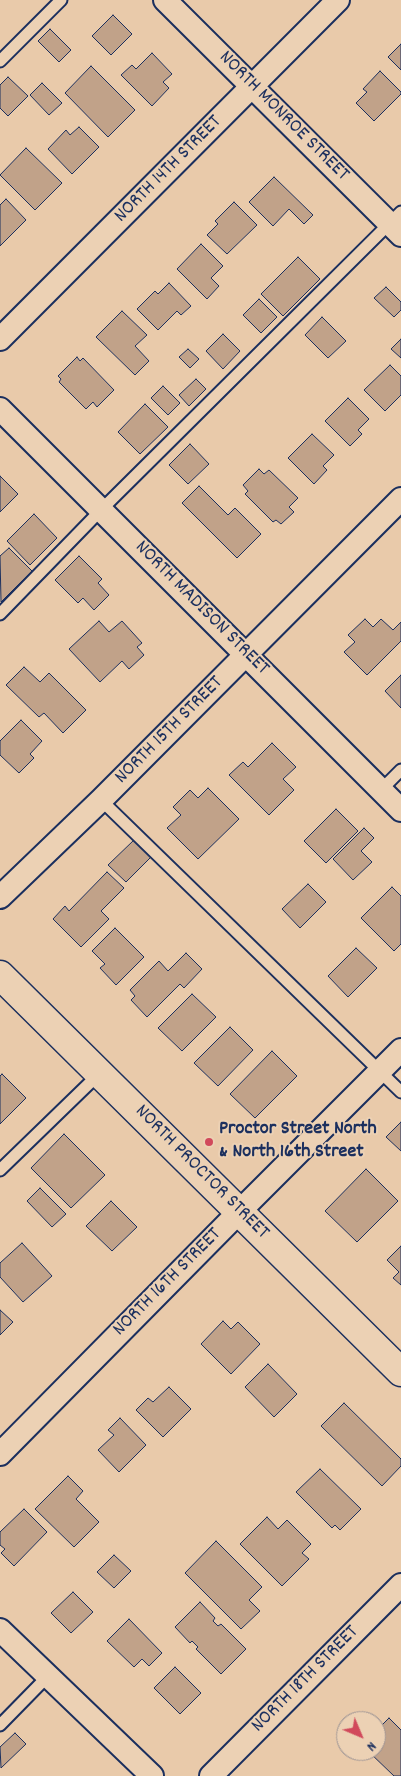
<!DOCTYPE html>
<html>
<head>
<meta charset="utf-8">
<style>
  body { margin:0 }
  #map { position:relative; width:401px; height:1776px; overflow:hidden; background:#e9caaa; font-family:Dekko,sans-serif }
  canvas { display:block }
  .north { position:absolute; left:336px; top:1711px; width:50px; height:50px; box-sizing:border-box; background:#ecd1b4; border:1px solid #989092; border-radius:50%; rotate:135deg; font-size:14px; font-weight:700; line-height:20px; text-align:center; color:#1b2f5e }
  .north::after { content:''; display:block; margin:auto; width:18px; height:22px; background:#d1495b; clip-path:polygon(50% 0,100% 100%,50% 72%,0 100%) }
</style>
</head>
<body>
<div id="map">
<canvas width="401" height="1776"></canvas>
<div class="north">N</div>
</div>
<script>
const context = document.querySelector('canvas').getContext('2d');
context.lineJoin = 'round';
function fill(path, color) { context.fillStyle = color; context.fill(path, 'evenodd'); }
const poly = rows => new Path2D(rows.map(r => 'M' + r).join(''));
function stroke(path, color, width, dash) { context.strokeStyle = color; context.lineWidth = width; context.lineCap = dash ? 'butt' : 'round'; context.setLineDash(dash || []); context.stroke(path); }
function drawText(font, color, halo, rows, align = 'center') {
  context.font = font + ' Dekko,sans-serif'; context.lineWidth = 4; context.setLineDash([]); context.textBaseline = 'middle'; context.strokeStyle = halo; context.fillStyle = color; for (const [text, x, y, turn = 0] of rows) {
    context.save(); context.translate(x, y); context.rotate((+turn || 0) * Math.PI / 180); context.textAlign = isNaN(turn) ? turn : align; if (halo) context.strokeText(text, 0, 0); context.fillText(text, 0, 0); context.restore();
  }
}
const building = poly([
  [113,15,132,34,111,55,92,36,113,15],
  [50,29,71,50,59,62,38,41,50,29],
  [401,44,401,70,388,57,401,44],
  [152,53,172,74,163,82,169,88,152,106,121,75,132,65,136,69,152,53],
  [91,66,135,110,108,137,65,93,91,66],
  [380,71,401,92,401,94,374,121,356,103,367,92,363,89,380,71],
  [8,77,28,96,8,116,0,108,0,85,8,77],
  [42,83,62,103,49,115,30,95,42,83],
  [79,127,99,147,72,174,48,149,66,130,70,135,79,127],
  [26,148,62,183,35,210,0,175,26,148],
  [274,177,313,215,304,224,289,209,273,226,249,202,274,177],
  [6,199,26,220,0,246,0,205,6,199],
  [234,202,257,225,227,254,207,235,218,224,215,221,234,202],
  [201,244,223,266,211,278,219,286,207,299,177,269,201,244],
  [298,257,320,279,283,316,261,294,298,257],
  [169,283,191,306,181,315,177,311,158,330,137,309,155,291,158,294,169,283],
  [386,287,401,302,401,310,394,317,374,298,386,287],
  [259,299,277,317,261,333,243,315,259,299],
  [122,311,147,335,135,346,149,361,135,375,96,337,122,311],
  [322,317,346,341,328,358,305,335,322,317],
  [223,334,240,351,223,369,206,351,223,334],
  [401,339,401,358,391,349,401,339],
  [188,349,199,359,190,368,179,357,188,349],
  [77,357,80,361,83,358,114,390,97,407,93,402,86,409,59,382,61,379,58,376,77,357],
  [390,365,401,376,401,395,385,411,364,390,390,365],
  [196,379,206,389,189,406,179,395,196,379],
  [163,386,180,403,168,415,151,398,163,386],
  [348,398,369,419,358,430,362,434,350,446,325,421,348,398],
  [145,404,168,427,140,454,118,432,145,404],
  [312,434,334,455,323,466,327,470,314,484,288,458,312,434],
  [190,444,209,464,188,484,169,465,190,444],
  [259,469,264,474,269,470,298,498,289,507,294,512,281,524,276,520,273,522,245,494,248,491,243,485,259,469],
  [0,476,18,494,0,512,0,476],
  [199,486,228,515,235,508,261,534,237,558,182,503,199,486],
  [34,514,57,538,30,565,7,541,34,514],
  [9,548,32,571,1,602,0,556,9,548],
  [79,556,102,579,98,583,109,595,94,610,83,598,78,603,55,580,79,556],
  [365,619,373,627,381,619,393,630,401,622,401,641,367,675,344,652,355,642,348,635,365,619],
  [99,621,109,632,122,621,142,643,137,647,144,655,129,669,122,661,100,682,69,649,99,621],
  [24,667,40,682,49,673,86,710,63,733,44,713,39,717,6,685,24,667],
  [401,675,401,708,385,691,401,675],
  [21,720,42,741,30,754,34,758,19,773,0,755,0,741,21,720],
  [272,743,296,767,283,779,294,790,269,815,229,775,243,762,248,767,272,743],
  [208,788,239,819,198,859,167,828,181,815,173,807,190,790,198,798,208,788],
  [336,809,358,831,326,863,304,841,336,809],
  [364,828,374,838,361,851,372,862,353,880,333,859,364,828],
  [134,840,151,857,126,882,108,865,134,840],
  [107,872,124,888,101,911,109,919,81,947,53,919,65,906,69,911,107,872],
  [308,884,326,902,300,928,282,909,308,884],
  [392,887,401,896,401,944,394,951,361,918,392,887],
  [115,928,144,957,116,985,100,968,105,964,92,951,115,928],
  [356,948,377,968,348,997,328,976,356,948],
  [186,953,202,969,184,988,180,984,147,1017,131,1000,135,996,130,990,159,961,168,971,186,953],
  [192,994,216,1017,182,1051,158,1028,192,994],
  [230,1027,253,1050,218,1086,194,1063,230,1027],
  [272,1051,297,1076,255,1118,230,1094,272,1051],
  [2,1074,26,1098,0,1124,0,1076,2,1074],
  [401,1122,401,1151,386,1137,401,1122],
  [64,1134,105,1175,71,1208,31,1168,64,1134],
  [366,1169,398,1201,357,1242,325,1211,366,1169],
  [40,1188,66,1214,52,1227,27,1201,40,1188],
  [111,1201,137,1227,112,1251,86,1226,111,1201],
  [22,1243,52,1276,23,1302,0,1277,0,1263,22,1243],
  [401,1246,401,1285,393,1278,399,1272,387,1260,401,1246],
  [0,1310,13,1322,0,1335,0,1310],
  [223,1321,231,1329,238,1322,260,1344,231,1374,201,1344,223,1321],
  [268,1364,297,1394,274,1417,245,1387,268,1364],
  [169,1387,191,1409,163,1437,136,1410,148,1398,153,1402,169,1387],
  [344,1403,401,1459,401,1466,382,1486,321,1426,344,1403],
  [120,1418,146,1445,119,1472,98,1450,114,1435,108,1430,120,1418],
  [320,1469,361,1509,340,1530,335,1525,332,1528,296,1492,320,1469],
  [68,1476,83,1491,76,1499,99,1522,74,1547,35,1509,68,1476],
  [24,1509,47,1532,14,1566,1,1553,5,1549,0,1545,0,1532,24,1509],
  [267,1517,278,1529,287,1520,311,1544,302,1553,309,1559,282,1586,240,1544,267,1517],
  [216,1541,262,1587,249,1600,260,1611,241,1629,185,1573,216,1541],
  [114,1555,131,1571,114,1588,97,1572,114,1555],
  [73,1592,93,1612,71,1633,51,1613,73,1592],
  [200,1602,215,1618,213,1621,218,1626,221,1624,246,1649,221,1674,196,1649,198,1647,192,1641,190,1643,175,1627,200,1602],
  [129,1619,162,1653,149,1666,142,1659,134,1667,107,1641,129,1619],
  [175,1667,201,1693,180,1714,154,1688,175,1667],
  [389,1718,401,1730,401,1776,394,1776,368,1751,376,1751,376,1721,382,1725,389,1718],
  [15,1733,26,1744,1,1768,0,1747,15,1733]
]);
const lane = poly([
  [0,61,61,0],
  [0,614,101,510,401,212],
  [381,790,401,770],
  [101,800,401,1092],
  [0,1170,100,1073],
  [0,1725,47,1677]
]);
const street = poly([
  [165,0,401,235],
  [0,339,338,0],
  [0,409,401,810],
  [0,897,101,800,401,499],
  [0,1454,240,1211,401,1050],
  [0,1630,152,1776],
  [211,1776,401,1585]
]);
const secondary = poly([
  [0,975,401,1372]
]);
const markers = [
  [209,1142,5,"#d1495b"]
];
const streetNames = [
  ["NORTH MONROE STREET",283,117,45],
  ["NORTH 14TH STREET",169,170,-45],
  ["NORTH MADISON STREET",201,609,45],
  ["NORTH 15TH STREET",170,731,-45],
  ["NORTH PROCTOR STREET",201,1173,45],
  ["NORTH 16TH STREET",168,1283,-45],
  ["NORTH 18TH STREET",306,1680,-45]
];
const poiNames = [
  ["Proctor Street North",219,1130],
  ["& North 16th Street",219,1153]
];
fill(building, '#c1a289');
stroke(building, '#1b2f5e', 1);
stroke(lane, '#1b2f5e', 15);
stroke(street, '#1b2f5e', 26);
stroke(secondary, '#1b2f5e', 31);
stroke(lane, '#ecd1b4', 11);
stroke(street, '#ecd1b4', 22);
stroke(secondary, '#ecd1b4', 28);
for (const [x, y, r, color] of markers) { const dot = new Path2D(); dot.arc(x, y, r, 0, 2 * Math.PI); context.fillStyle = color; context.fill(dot); stroke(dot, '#ecd1b4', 2); }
drawText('20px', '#1b2f5e', '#ecd1b4', streetNames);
drawText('bold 20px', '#1b2f5e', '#ecd1b4', poiNames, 'left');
</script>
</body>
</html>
